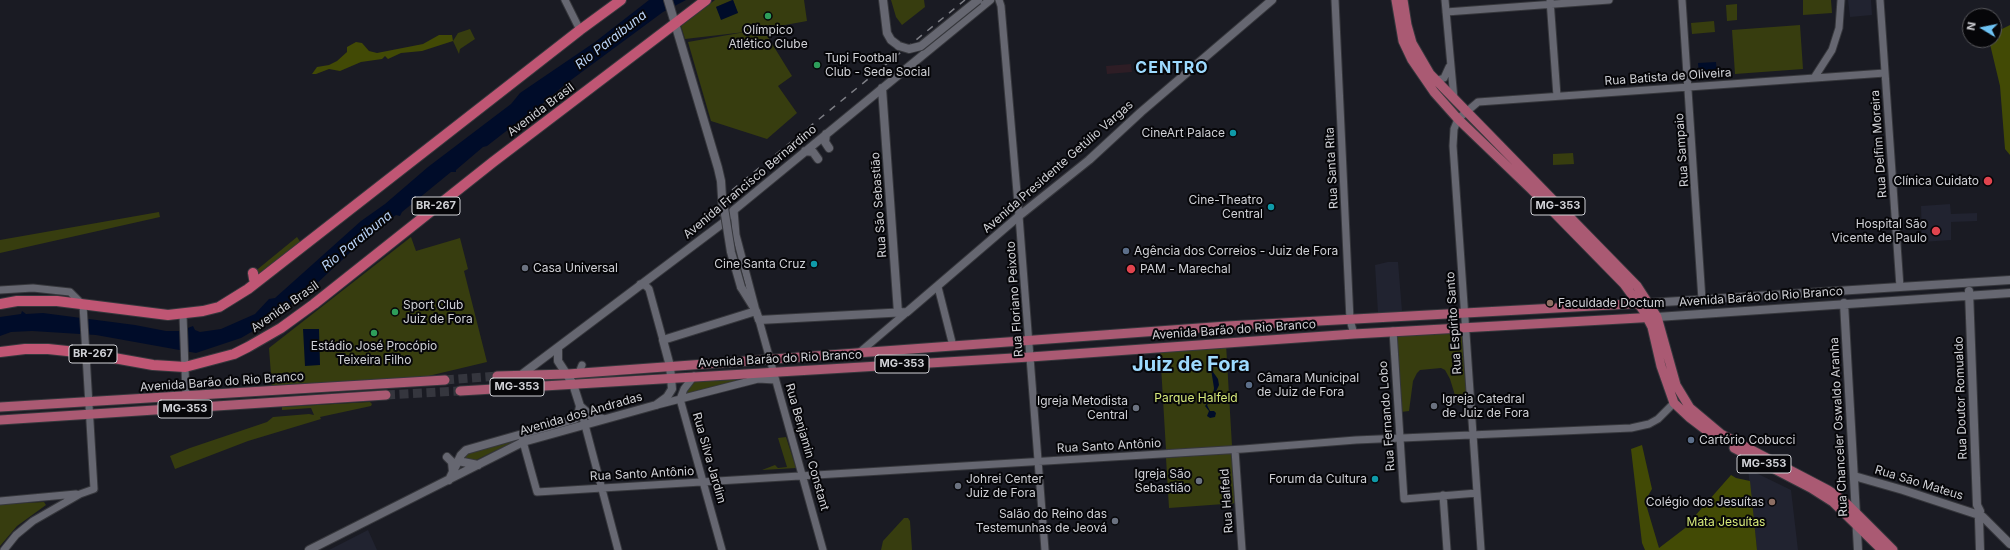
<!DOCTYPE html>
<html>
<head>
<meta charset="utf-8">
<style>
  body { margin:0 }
  #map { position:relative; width:2010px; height:550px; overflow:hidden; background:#1a1b23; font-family:Inter,sans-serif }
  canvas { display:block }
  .north { position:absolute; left:1962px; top:8px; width:40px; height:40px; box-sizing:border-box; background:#060609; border:1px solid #57575b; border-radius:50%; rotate:280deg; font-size:11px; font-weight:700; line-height:16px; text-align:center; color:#d0d1d6 }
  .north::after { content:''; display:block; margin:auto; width:14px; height:18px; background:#6dc2f3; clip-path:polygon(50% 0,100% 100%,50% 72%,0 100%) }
</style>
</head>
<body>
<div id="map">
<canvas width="2010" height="550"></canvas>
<div class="north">N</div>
</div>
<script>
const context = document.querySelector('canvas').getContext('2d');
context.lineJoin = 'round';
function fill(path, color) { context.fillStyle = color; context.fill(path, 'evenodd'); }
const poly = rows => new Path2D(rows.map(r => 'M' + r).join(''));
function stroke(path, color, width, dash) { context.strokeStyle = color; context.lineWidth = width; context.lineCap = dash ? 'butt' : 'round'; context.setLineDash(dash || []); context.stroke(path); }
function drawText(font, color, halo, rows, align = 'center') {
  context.font = font + ' Inter,sans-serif'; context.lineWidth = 4; context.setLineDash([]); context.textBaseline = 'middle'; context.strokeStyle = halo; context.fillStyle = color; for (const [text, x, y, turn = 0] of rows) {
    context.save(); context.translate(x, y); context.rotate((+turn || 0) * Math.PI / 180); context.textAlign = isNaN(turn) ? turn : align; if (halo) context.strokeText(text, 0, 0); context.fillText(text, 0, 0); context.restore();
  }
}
const commercial = poly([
  [1131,64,1132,72,1107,74,1106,66]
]);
const built = poly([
  [1848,0,1871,0,1872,15,1850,17],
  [1950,204,1951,214,1977,213,1977,221,1951,222,1951,240,1922,242,1921,206],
  [1388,262,1398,262,1402,311,1378,313,1375,265],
  [1748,469,1791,490,1798,550,1757,550],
  [368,530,377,550,329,550]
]);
const green = poly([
  [715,0,732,0,716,7,738,13,733,0,804,0,807,21,763,29,792,76,778,86,797,113,767,139,711,121,688,42,745,32,685,39,681,26],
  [891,0,924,0,925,7,902,25,896,17],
  [1803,0,1831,0,1832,13,1803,15],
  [1737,4,1737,20,1727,21,1726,5],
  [1714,21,1715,32,1692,34,1691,23],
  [1800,25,1803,69,1735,74,1732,30],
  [470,29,475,39,460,49,459,54,453,41,458,33],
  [1573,153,1574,164,1553,165,1553,154],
  [159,212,160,217,0,253,0,240],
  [297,237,303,246,259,280,253,273],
  [411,237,416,251,460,238,468,269,464,271,487,362,424,377,272,388,269,348],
  [1462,331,1468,404,1458,405,1450,379,1445,370,1441,368,1420,370,1417,373,1413,381,1409,411,1401,412,1395,335],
  [1226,344,1232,446,1166,450,1160,349],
  [770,375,684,395,694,380],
  [370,402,372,404,371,406,320,417,321,419,248,441,175,469,170,456,190,448,267,422,273,417,309,414,314,415,311,408,282,410,282,407],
  [786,437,796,468,762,470,775,465,778,468,787,467,778,438],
  [510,441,511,443,472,462,466,460,465,458,468,453],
  [1234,453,1238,503,1169,508,1166,458],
  [0,501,6,504,44,502,46,505,17,526,0,546],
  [904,518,908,518,910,521,912,550,881,550,883,541]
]);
const forest = poly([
  [2010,25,2010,155,2005,149,2000,86,1989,40,1994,40,1994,33],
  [439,35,452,35,453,41,422,51,401,53,388,59,385,56,382,59,361,62,340,71,329,69,316,74,312,74,317,67,329,65,337,61,347,52,347,47,356,42,362,43,369,51,377,53,423,44],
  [1642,445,1652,489,1645,501,1659,548,1697,519,1694,517,1731,475,1736,478,1750,481,1757,550,1645,550,1642,543,1631,449]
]);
const water = poly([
  [649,0,686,0,663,12,567,83,542,104,539,116,534,115,523,118,487,146,483,147,456,170,456,172,451,172,429,190,402,212,400,216,396,215,356,247,313,287,295,300,284,313,241,338,196,353,96,335,32,331,11,332,0,336,0,317,21,314,22,311,26,314,43,313,135,325,166,331,180,331,193,326,195,330,200,332,221,329,255,314,269,299,275,298,361,221,385,204,428,167,511,104,520,93,595,42],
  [733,0,738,13,721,20,716,7],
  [1716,62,1717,73,1699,74,1698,63],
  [303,329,319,329,320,365,305,366],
  [1211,369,1218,379,1219,385,1212,400,1207,405,1210,411,1214,411,1216,413,1215,417,1210,418,1207,416,1209,411,1205,406,1213,396,1214,388]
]);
const primaryTunnel = poly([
  [445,380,497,376],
  [386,395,460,391]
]);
const tertiary = poly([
  [565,0,580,30],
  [999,0,1001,6,1019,216,1045,550],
  [1335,0,1350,320,1354,334],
  [1445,0,1454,99],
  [1550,0,1557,96],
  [1682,0,1702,300],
  [1880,0,1900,287],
  [1446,12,1609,0],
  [1814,78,1832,50,1839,28,1841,0],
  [1435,81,1444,78,1449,67],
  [734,210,736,235,755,307],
  [640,284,646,286,649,289,663,340],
  [938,287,953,346],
  [0,290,33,288,70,292,83,305,94,489,80,494,33,521,16,535,4,550],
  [183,315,186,396],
  [759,320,823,550],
  [1393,331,1404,499,1477,493],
  [860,352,907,312],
  [582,365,580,370,583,373],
  [694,376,684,389,680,399,722,550],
  [657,405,758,379,775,380],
  [580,406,618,550],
  [522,438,537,492,1243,449,1356,440,1631,428,1649,424,1658,419,1674,403],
  [1235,450,1242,550],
  [1443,495,1447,550],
  [0,501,76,494],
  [1481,550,1453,146,1454,129,1458,119,1478,102,1885,73]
]);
const secondary = poly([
  [668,0,718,168,721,181,723,213],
  [883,0,887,33,891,40,899,46],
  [882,88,898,313],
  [826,134,825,142,829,148],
  [805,151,813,152,818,159],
  [741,287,756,311,759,320,907,312,1019,216,1089,160,1141,112,1272,0],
  [1969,291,1977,505,1980,511],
  [1648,303,2010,280],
  [1844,303,1858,550],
  [1657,317,2010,293],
  [521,375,723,223,734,210,990,0],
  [580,406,591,416,603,419],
  [447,457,452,462,453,472],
  [458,461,478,465],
  [1854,476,1903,490,1976,514],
  [449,480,461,455,466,450,575,419,578,416,580,406,573,384,558,361,558,349],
  [1983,517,2010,544],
  [1979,519,1980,550],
  [309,550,523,442,656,405,667,397,672,389,670,366,663,340,756,311]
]);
const primary = poly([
  [1396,0,1403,41,1412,60,1434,92,1458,119,1532,190,1624,284,1643,310,1652,327,1661,366,1674,403,1690,418,1711,434],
  [1403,0,1407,25,1412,43,1430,74,1637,286,1657,317,1676,385,1690,408,1721,434,1828,490,1845,502,1893,550],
  [497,376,568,374,1227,326,1648,303],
  [460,391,1030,357,1354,334,1657,317],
  [0,407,445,380],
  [0,420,386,395],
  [1734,448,1811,488,1833,502,1882,550]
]);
const trunk = poly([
  [253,273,254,279,259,280],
  [0,304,17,301,57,301,168,315,203,311,219,307,248,289,580,30,621,0],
  [0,352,25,349,48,349,86,353,153,365,185,367,234,354,248,347,281,328,314,304,493,162,706,0]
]);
const rail = poly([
  [732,190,965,0]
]);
const secondaryBridge = poly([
  [899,46,909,49,921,46,978,0],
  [724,208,731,252,741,287]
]);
const markers = [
  [768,16,4,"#2e9e5b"],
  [817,65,4,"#2e9e5b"],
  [1233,133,4,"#0f9aa8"],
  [1988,181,5,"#e0444e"],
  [1271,207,4,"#0f9aa8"],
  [1936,231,5,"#e0444e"],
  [1126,251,4,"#5c6f8a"],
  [814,264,4,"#0f9aa8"],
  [525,268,4,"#6b7280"],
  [1131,269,5,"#e0444e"],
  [1550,303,4,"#8d6e63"],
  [395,312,4,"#2e9e5b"],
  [374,333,4,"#2e9e5b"],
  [1249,385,4,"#5c6f8a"],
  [1434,406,4,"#6b7280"],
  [1136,408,4,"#6b7280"],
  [1691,440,4,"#5c6f8a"],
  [1375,479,4,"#0f9aa8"],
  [1199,481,4,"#6b7280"],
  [958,486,4,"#6b7280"],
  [1772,502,4,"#8d6e63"],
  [1115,521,4,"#6b7280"]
];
const shields = [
  [436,206,48],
  [1558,206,54],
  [93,354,48],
  [902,364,54],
  [517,387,54],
  [185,409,54],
  [1764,464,54]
];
const shieldNames = [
  ["BR-267",436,206],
  ["MG-353",1558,206],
  ["BR-267",93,354],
  ["MG-353",902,364],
  ["MG-353",517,387],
  ["MG-353",185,409],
  ["MG-353",1764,464]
];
const poiNames = [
  ["Olímpico",768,30,"center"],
  ["Atlético Clube",768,44,"center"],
  ["Tupi Football",825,58],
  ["Club - Sede Social",825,72],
  ["CineArt Palace",1225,133,"right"],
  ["Clínica Cuidato",1979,181,"right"],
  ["Cine-Theatro",1263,200,"right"],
  ["Central",1263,214,"right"],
  ["Hospital São",1927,224,"right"],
  ["Vicente de Paulo",1927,238,"right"],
  ["Agência dos Correios - Juiz de Fora",1134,251],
  ["Cine Santa Cruz",806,264,"right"],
  ["Casa Universal",533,268],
  ["PAM - Marechal",1140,269],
  ["Faculdade Doctum",1558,303],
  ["Sport Club",403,305],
  ["Juiz de Fora",403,319],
  ["Estádio José Procópio",374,346,"center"],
  ["Teixeira Filho",374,360,"center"],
  ["Câmara Municipal",1257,378],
  ["de Juiz de Fora",1257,392],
  ["Igreja Catedral",1442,399],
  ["de Juiz de Fora",1442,413],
  ["Igreja Metodista",1128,401,"right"],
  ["Central",1128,415,"right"],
  ["Cartório Cobucci",1699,440],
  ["Igreja São",1191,474,"right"],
  ["Sebastião",1191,488,"right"],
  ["Johrei Center",966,479],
  ["Juiz de Fora",966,493],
  ["Forum da Cultura",1367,479,"right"],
  ["Colégio dos Jesuítas",1764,502,"right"],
  ["Salão do Reino das",1107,514,"right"],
  ["Testemunhas de Jeová",1107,528,"right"]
];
const streetNames = [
  ["Rua Batista de Oliveira",1668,77,-4],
  ["Avenida Brasil",541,110,-37],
  ["Rua Delfim Moreira",1879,144,-94],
  ["Rua Sampaio",1682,150,-94],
  ["Avenida Presidente Getúlio Vargas",1058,167,-41],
  ["Rua Santa Rita",1332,168,-93],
  ["Avenida Francisco Bernardino",750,182,-40],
  ["Rua São Sebastião",879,205,-94],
  ["Avenida Barão do Rio Branco",1761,297,-4],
  ["Rua Floriano Peixoto",1015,299,-94],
  ["Avenida Brasil",285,307,-35],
  ["Rua Espírito Santo",1454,323,-94],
  ["Avenida Barão do Rio Branco",1234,330,-4],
  ["Avenida Barão do Rio Branco",780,359,-3],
  ["Avenida Barão do Rio Branco",222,382,-4],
  ["Rua Doutor Romualdo",1961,398,-92],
  ["Avenida dos Andradas",581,414,-16],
  ["Rua Fernando Lobo",1387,416,-94],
  ["Rua Chanceler Oswaldo Aranha",1839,427,-93],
  ["Rua Santo Antônio",1109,446,-3],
  ["Rua Benjamin Constant",807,447,74],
  ["Rua Silva Jardim",709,458,74],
  ["Rua Santo Antônio",642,474,-3],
  ["Rua São Mateus",1919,483,17],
  ["Rua Halfeld",1227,501,-94]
];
const parkNames = [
  ["Parque Halfeld",1196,398],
  ["Mata Jesuítas",1726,522]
];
const waterNames = [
  ["Rio Paraibuna",611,40,-38],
  ["Rio Paraibuna",357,241,-39]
];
const districtNames = [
  ["CENTRO",1172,68]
];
const townNames = [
  ["Juiz de Fora",1191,365]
];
fill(commercial, '#2e1d25');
fill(built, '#212330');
fill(green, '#373d0f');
fill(forest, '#424a05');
fill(water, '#000c29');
stroke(primaryTunnel, '#35363e', 9, [9, 4.5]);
stroke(tertiary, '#36373c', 9);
stroke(secondary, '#36373c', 10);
stroke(primary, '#36373c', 11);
stroke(trunk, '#36373c', 12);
stroke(tertiary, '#666771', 7);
stroke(secondary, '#666771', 8);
stroke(primary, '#aa5a73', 9);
stroke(trunk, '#c05674', 10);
stroke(rail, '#7d7e85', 1.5, [7, 7]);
stroke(secondaryBridge, '#36373c', 10, []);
stroke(secondaryBridge, '#666771', 8);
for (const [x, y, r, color] of markers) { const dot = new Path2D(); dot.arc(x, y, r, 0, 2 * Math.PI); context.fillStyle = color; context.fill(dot); stroke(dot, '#060609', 1.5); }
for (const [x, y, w] of shields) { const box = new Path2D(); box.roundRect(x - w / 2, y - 9, w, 18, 3); context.fillStyle = '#060609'; context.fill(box); stroke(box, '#d0d1d6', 1); }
drawText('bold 11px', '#d0d1d6', null, shieldNames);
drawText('12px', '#d0d1d6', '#060609', poiNames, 'left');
drawText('12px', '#d0d1d6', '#060609', streetNames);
drawText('12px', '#d7e97a', '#060609', parkNames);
drawText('italic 13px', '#b9d2f5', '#060609', waterNames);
context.letterSpacing = '1px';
drawText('bold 16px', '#9ddafe', '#060609', districtNames);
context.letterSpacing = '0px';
drawText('bold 20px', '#9ddafe', '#060609', townNames);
</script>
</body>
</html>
